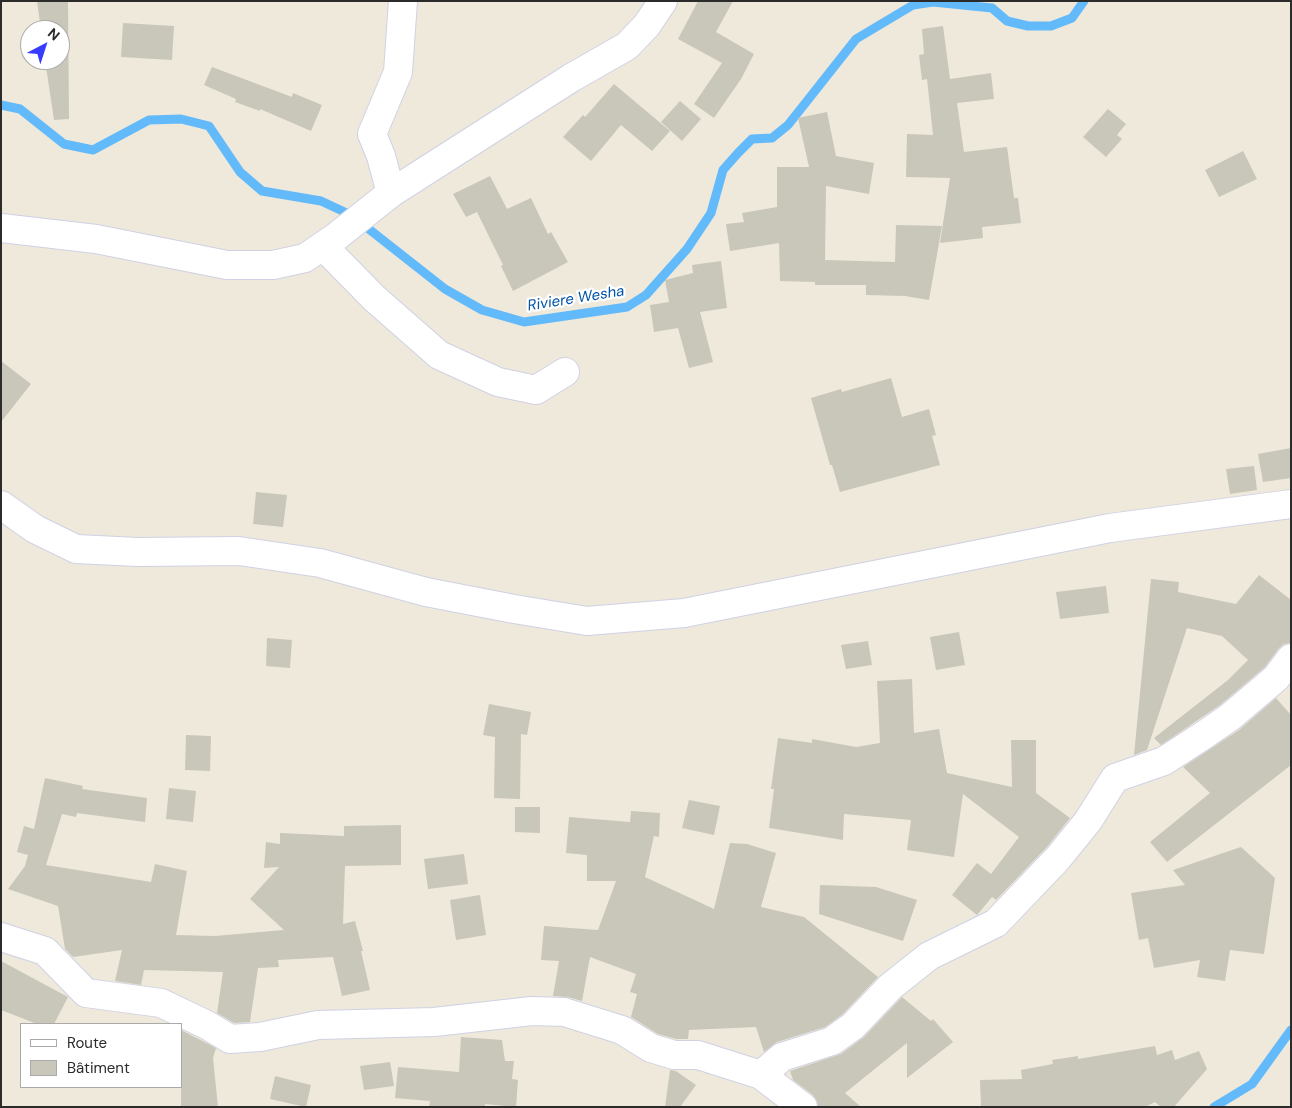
<!DOCTYPE html>
<html>
<head>
<meta charset="utf-8">
<style>
  body { margin:0 }
  #map { position:relative; width:1292px; height:1108px; overflow:hidden; background:#eee9db; font-family:"DM Sans",sans-serif }
  canvas { display:block }
  .frame { position:absolute; inset:0; border:2px solid #2b2b2b; pointer-events:none }
  .legend { position:absolute; left:20px; top:1023px; width:162px; height:65px; box-sizing:border-box; background:#fff; border:1px solid #aaa; margin:0; padding:6px 9px; list-style:none; font-size:15px; color:#2b2b2b }
  .legend li { display:flex; align-items:center; gap:10px; height:25px }
  .legend b { width:25px; border:1px solid #aaa }
  .north { position:absolute; left:20px; top:20px; width:50px; height:50px; box-sizing:border-box; background:#fff; border:1px solid #aaa; border-radius:50%; rotate:40deg; font-size:14px; font-weight:700; line-height:20px; text-align:center; color:#2b2b2b }
  .north::after { content:''; display:block; margin:auto; width:18px; height:22px; background:#383cff; clip-path:polygon(50% 0,100% 100%,50% 72%,0 100%) }
</style>
</head>
<body>
<div id="map">
<canvas width="1292" height="1108"></canvas>
<div class="frame"></div>
<ul class="legend">
<li><b style="height:6px;background:#fff"></b>Route</li>
<li><b style="height:14px;background:#c9c7ba"></b>Bâtiment</li>
</ul>
<div class="north">N</div>
</div>
<script>
const context = document.querySelector('canvas').getContext('2d');
context.lineJoin = 'round';
const poly = rows => new Path2D(rows.map(r => 'M' + r).join(''));
function stroke(path, color, width, dash) { context.strokeStyle = color; context.lineWidth = width; context.lineCap = dash ? 'butt' : 'round'; context.setLineDash(dash || []); context.stroke(path); }
function fill(path, color) { context.fillStyle = color; context.fill(path, 'evenodd'); }
function drawText(font, color, halo, rows, align = 'center') {
  context.font = font + ' "DM Sans",sans-serif'; context.lineWidth = 4.5; context.setLineDash([]); context.textBaseline = 'middle'; context.strokeStyle = halo; context.fillStyle = color; for (const [text, x, y, turn = 0] of rows) {
    context.save(); context.translate(x, y); context.rotate((+turn || 0) * Math.PI / 180); context.textAlign = isNaN(turn) ? turn : align; if (halo) context.strokeText(text, 0, 0); context.fillText(text, 0, 0); context.restore();
  }
}
const stream = poly([
  [1,105,20,109,64,144,93,150,149,120,181,119,209,126,240,172,262,191,321,201,351,215,445,289,482,310,524,322,627,307,646,295,687,249,711,213,723,170,738,153,752,139,772,138,788,125,856,39,913,5,933,2,992,8,1007,21,1028,26,1051,26,1072,18,1084,1],
  [1214,1107,1252,1084,1291,1030]
]);
const building = poly([
  [37,1,68,1,69,119,54,120,45,60,60,60,60,30,41,30],
  [698,1,733,1,716,32,754,54,741,79,714,118,694,104,722,63,678,39],
  [123,23,174,26,172,60,121,57],
  [943,26,950,79,991,73,994,99,957,103,964,152,1007,147,1014,198,1018,198,1021,223,982,227,983,238,940,243,950,178,906,177,907,134,933,135,927,79,922,80,919,55,924,54,922,29],
  [212,67,292,97,293,93,322,105,311,131,260,109,260,111,235,102,236,99,204,85],
  [614,84,670,131,652,151,621,125,591,161,563,137,583,115,585,117],
  [680,101,701,119,682,141,661,122],
  [1108,109,1126,124,1117,135,1122,139,1106,157,1083,137],
  [827,112,836,156,874,163,869,194,826,186,825,260,895,262,896,225,942,226,929,300,905,296,866,295,866,285,815,285,815,282,780,281,779,243,730,251,726,224,744,222,742,213,777,207,777,167,809,167,798,118],
  [1243,151,1257,179,1219,197,1205,170],
  [490,176,507,209,531,198,548,234,551,232,568,262,513,291,501,266,503,265,477,212,466,217,453,194],
  [721,261,727,308,700,312,713,362,689,368,678,328,654,332,650,305,669,302,665,280,693,273,692,265],
  [1,361,31,384,1,422],
  [891,378,902,417,929,409,936,435,932,436,940,465,840,492,832,465,830,465,811,398,841,389,842,392],
  [1291,448,1291,478,1263,482,1258,454],
  [1254,466,1257,490,1230,494,1226,469],
  [256,492,287,495,283,527,253,524],
  [1259,575,1291,600,1291,643,1284,644,1279,648,1265,667,1220,705,1161,745,1154,738,1228,680,1248,660,1222,636,1187,628,1147,750,1134,755,1151,579,1179,582,1178,592,1236,604],
  [1106,586,1109,613,1060,619,1056,592],
  [959,632,965,665,936,670,930,637],
  [267,638,292,640,290,668,266,666],
  [868,641,872,665,846,669,841,645],
  [912,679,914,733,939,729,947,773,1012,787,1011,740,1036,740,1036,793,1070,818,1046,848,996,900,992,897,977,915,952,895,977,863,991,874,1019,837,963,794,954,857,907,850,911,820,844,814,843,840,769,828,774,789,771,789,778,738,812,743,812,739,856,747,880,743,877,681],
  [1276,698,1291,715,1291,765,1167,862,1150,842,1210,793,1183,767,1239,730],
  [489,704,531,712,527,735,521,734,520,799,494,798,495,737,483,735],
  [186,735,211,736,210,771,185,770],
  [45,778,83,786,82,789,147,798,145,822,77,813,76,817,62,814,46,865,151,882,155,864,187,871,176,935,215,936,284,930,250,899,279,867,264,868,266,842,280,844,280,833,344,836,344,826,401,825,401,865,345,866,343,924,355,921,363,951,361,951,370,990,342,996,333,957,278,960,279,967,258,968,250,1022,234,1023,217,1013,223,972,144,970,141,985,115,981,122,950,73,957,65,949,58,906,8,889,25,866,28,855,17,852,24,826,34,829],
  [169,788,196,791,193,822,166,819],
  [689,800,720,806,714,835,682,828],
  [515,807,540,807,540,833,515,832],
  [631,811,660,813,659,837,654,836,645,877,714,909,730,843,747,844,776,853,761,907,804,917,878,977,843,1014,825,1027,777,1042,764,1052,756,1027,689,1030,688,1039,676,1039,658,1034,631,1017,637,994,630,992,636,974,590,957,582,1001,568,997,553,996,559,961,541,960,544,926,598,930,616,881,587,881,587,855,566,853,569,817,630,822],
  [1241,847,1275,878,1264,954,1230,950,1225,981,1197,977,1200,960,1154,968,1148,938,1139,940,1131,893,1185,885,1173,870],
  [464,854,468,884,428,889,424,859],
  [820,885,876,887,917,900,903,941,819,914],
  [480,895,486,935,456,940,450,900],
  [1,961,68,997,54,1024,37,1024,1,1010],
  [902,997,931,1021,933,1019,953,1042,907,1078,907,1043,845,1093,861,1107,818,1107,817,1101,813,1095,793,1080,790,1071,841,1054,864,1037],
  [181,1030,216,1048,213,1058,218,1107,181,1107],
  [461,1037,502,1040,505,1061,514,1061,512,1079,518,1080,516,1107,485,1104,485,1107,429,1107,430,1101,395,1098,398,1067,459,1072],
  [1155,1046,1157,1055,1172,1050,1175,1060,1199,1051,1207,1069,1174,1107,1161,1107,1155,1102,1145,1107,981,1107,980,1080,1022,1079,1021,1070,1053,1064,1052,1060,1078,1056,1078,1059],
  [390,1062,394,1086,364,1090,360,1066],
  [670,1070,676,1071,696,1085,680,1107,665,1107],
  [275,1076,311,1085,306,1107,270,1099]
]);
const minor = poly([
  [391,193,381,156,372,134,398,72,403,1],
  [1,228,96,239,227,265,273,265,305,258,337,236,391,193,571,78,627,46,647,25,663,1],
  [323,246,374,298,439,355,498,382,536,390,565,372],
  [1,505,35,529,76,549,138,552,239,551,320,563,426,592,514,609,587,621,684,613,1110,528,1291,504],
  [1,937,45,951,86,993,161,1003,207,1025,230,1039,260,1037,318,1025,434,1022,532,1011,564,1012,622,1030,651,1048,674,1055,698,1055,761,1075,803,1107],
  [761,1075,782,1057,832,1041,853,1026,890,987,929,956,996,923,1058,858,1088,821,1115,778,1164,761,1204,735,1230,717,1276,678,1291,658]
]);
const waterNames = [
  ["Riviere Wesha",576,299,-9]
];
stroke(stream, '#63bafb', 9);
fill(building, '#c9c7ba');
stroke(minor, '#d0d1e5', 30);
stroke(minor, '#fff', 28);
drawText('italic 15px', '#0053aa', '#fff', waterNames);
</script>
</body>
</html>
